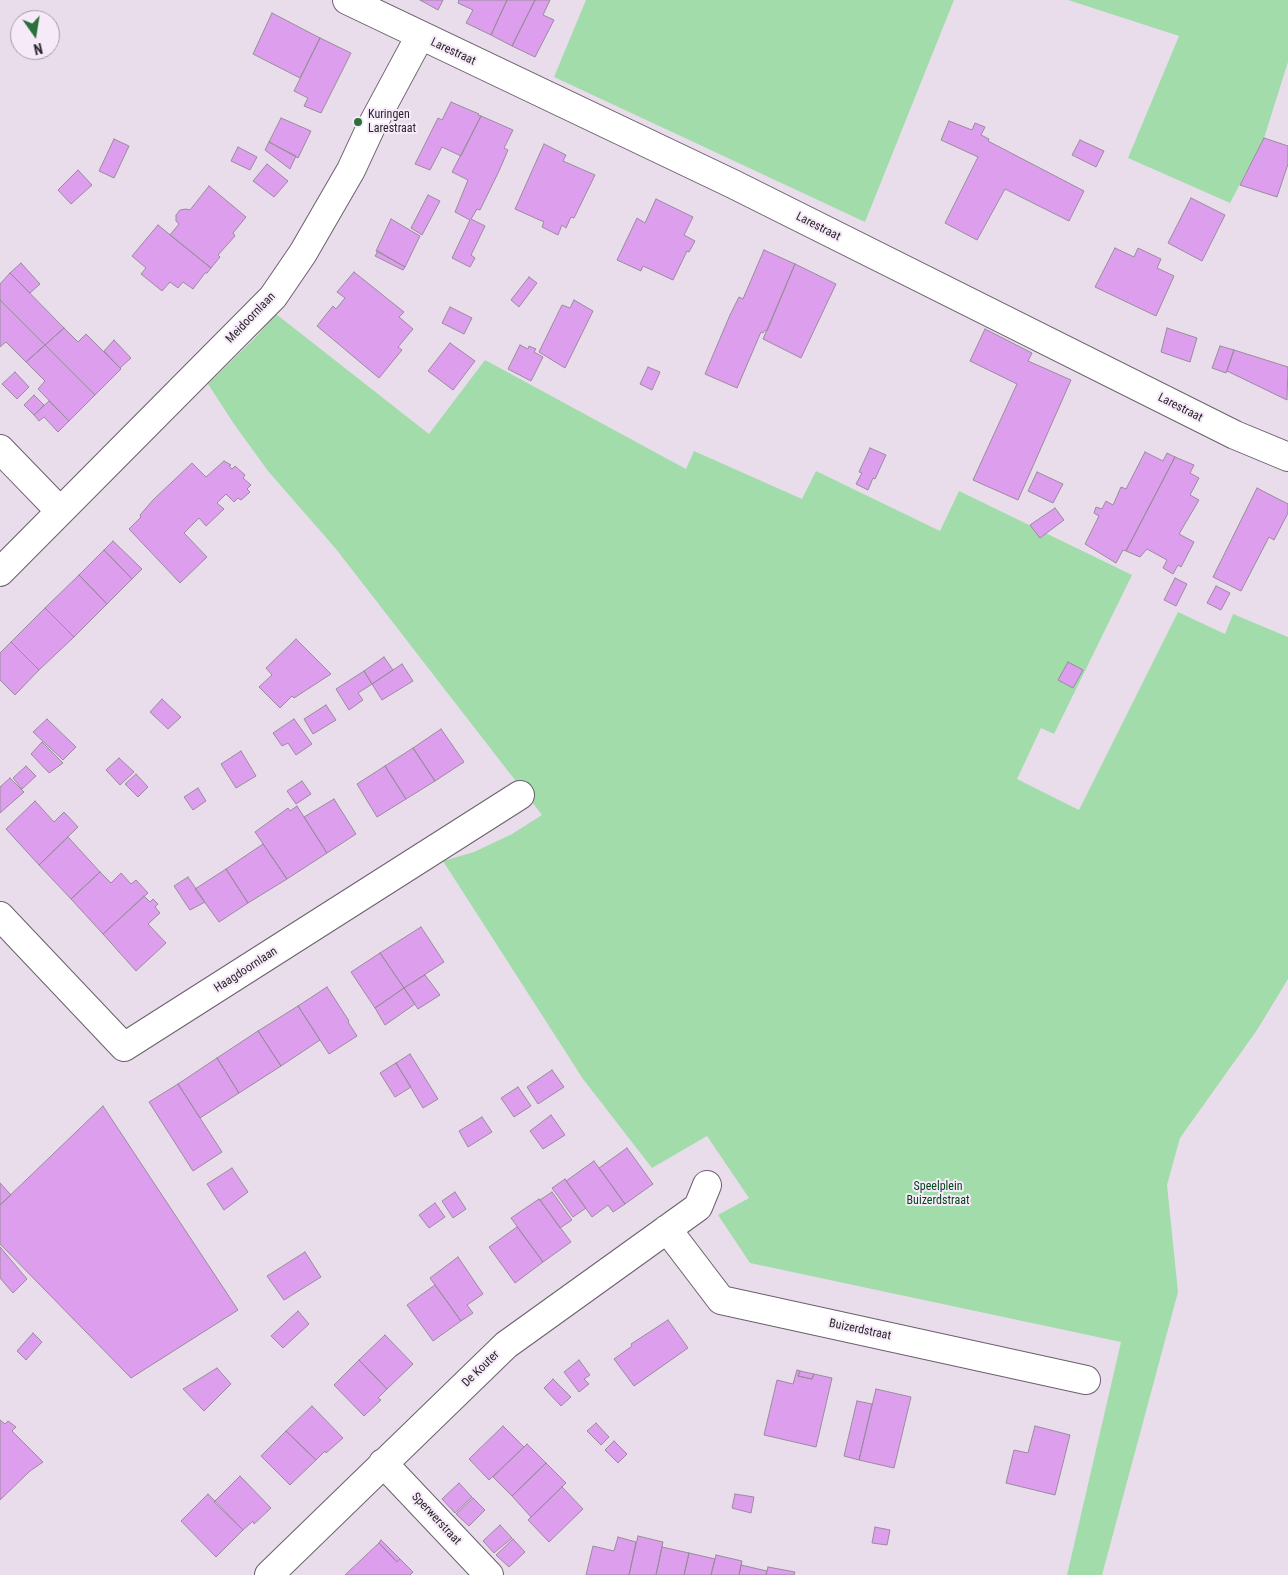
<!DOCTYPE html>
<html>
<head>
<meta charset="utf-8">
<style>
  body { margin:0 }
  #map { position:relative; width:1288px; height:1575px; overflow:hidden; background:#e9ddec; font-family:"Roboto Condensed",sans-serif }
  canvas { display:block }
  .north { position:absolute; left:10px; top:10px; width:50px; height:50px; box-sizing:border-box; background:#f6eaf9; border:1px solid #a49ca7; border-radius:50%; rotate:167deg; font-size:14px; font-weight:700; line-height:20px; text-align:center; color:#2a262c }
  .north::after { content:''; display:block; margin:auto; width:18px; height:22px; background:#2a703b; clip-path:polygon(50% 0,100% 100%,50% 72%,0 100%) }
</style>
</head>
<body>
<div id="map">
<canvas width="1288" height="1575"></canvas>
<div class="north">N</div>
</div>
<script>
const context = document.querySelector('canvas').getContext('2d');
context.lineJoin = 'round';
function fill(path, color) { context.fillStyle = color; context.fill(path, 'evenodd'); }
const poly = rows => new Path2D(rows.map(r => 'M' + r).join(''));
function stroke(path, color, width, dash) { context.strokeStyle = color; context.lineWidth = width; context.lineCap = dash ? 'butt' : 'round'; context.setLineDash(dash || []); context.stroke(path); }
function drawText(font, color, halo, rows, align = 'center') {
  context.font = font + ' "Roboto Condensed",sans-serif'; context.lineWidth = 4; context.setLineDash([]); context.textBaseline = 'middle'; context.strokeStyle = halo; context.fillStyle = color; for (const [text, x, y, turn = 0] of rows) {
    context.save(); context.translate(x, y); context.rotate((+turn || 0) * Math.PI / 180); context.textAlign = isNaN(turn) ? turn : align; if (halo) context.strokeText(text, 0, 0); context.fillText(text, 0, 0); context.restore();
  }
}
const green = poly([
  [586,0,954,0,865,222,554,77],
  [1068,0,1288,0,1288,62,1264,138,1230,203,1128,158,1179,36],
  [276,314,429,434,485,360,686,469,694,451,802,499,816,471,940,531,959,491,1132,575,1054,734,1041,728,1017,779,1079,810,1178,612,1225,634,1233,614,1288,637,1288,979,1257,1030,1180,1138,1167,1185,1178,1292,1102,1575,1067,1575,1121,1342,750,1263,718,1215,749,1198,707,1136,652,1168,583,1079,443,861,474,852,512,834,542,815,336,549,268,471,234,424,208,384,256,337]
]);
const building = poly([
  [420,0,443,0,438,10,420,0],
  [459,0,507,0,491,35,466,23,473,10,458,3,459,0],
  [507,0,535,0,512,46,491,35,507,0],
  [535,0,550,0,543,15,554,20,535,57,512,46,535,0],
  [272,13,320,38,300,78,253,54,272,13],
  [320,38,351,53,321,113,304,106,308,98,294,91,320,38],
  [451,102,479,114,478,115,481,116,461,156,442,147,430,170,415,164,438,118,442,120,451,102],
  [481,116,513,130,504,148,508,150,499,171,480,210,477,209,471,219,485,226,471,255,475,258,470,267,452,258,470,220,455,212,468,180,452,172,481,116],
  [281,118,311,131,298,158,269,142,281,118],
  [949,121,972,130,975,123,985,127,981,135,989,139,988,141,1084,191,1069,221,1005,189,977,240,945,223,978,157,941,140,949,121],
  [1264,138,1288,146,1288,164,1277,197,1240,185,1264,138],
  [114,139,129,146,114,178,99,171,114,139],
  [1080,140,1104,151,1096,167,1072,155,1080,140],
  [269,142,296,156,290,169,265,150,269,142],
  [544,144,566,155,563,161,595,175,574,218,571,217,566,228,562,225,558,235,542,227,544,222,515,209,544,144],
  [238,147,257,157,250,170,231,161,238,147],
  [267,164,288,181,274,197,253,181,267,164],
  [78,170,92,185,71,204,58,190,78,170],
  [209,186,246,217,233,233,235,236,218,255,220,257,211,268,170,235,179,224,176,221,176,215,180,210,186,209,190,210,209,186],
  [428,195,440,201,422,235,411,228,428,195],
  [1191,198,1225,215,1202,261,1168,243,1191,198],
  [656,199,693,217,684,235,695,241,689,252,687,251,673,280,643,266,641,271,617,260,637,218,645,223,656,199],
  [391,219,420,236,405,267,376,251,391,219],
  [158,225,211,268,207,273,205,273,193,289,183,282,178,288,170,282,162,291,141,274,146,268,132,256,158,225],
  [1115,248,1134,257,1138,248,1161,259,1157,268,1174,276,1156,316,1095,287,1115,248],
  [764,250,795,264,767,331,765,330,763,333,761,332,737,388,705,374,730,315,739,297,743,299,764,250],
  [378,251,405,267,403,270,375,256,378,251],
  [21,263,40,284,30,293,10,273,21,263],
  [795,264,836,284,801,358,763,339,795,264],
  [354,272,404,312,399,317,413,329,398,347,402,350,379,378,317,326,333,306,336,309,345,298,337,292,354,272],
  [10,273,64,328,45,345,0,300,0,284,10,273],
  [529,277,537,283,519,307,511,300,529,277],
  [0,300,45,345,26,362,6,342,0,347,0,300],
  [574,300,593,311,565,368,539,352,562,305,570,308,574,300],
  [450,307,472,318,464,334,442,323,450,307],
  [64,328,78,342,86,334,121,369,95,395,45,345,64,328],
  [1167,328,1197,338,1190,362,1161,352,1167,328],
  [985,329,1032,353,1028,361,1071,380,1018,500,973,480,1017,384,970,361,985,329],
  [114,340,131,358,120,368,104,351,114,340],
  [450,343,475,361,453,390,428,371,450,343],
  [45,345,95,395,69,421,38,389,45,381,26,362,45,345],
  [520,345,528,349,529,346,536,349,534,352,543,357,531,381,508,369,520,345],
  [1220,346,1234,350,1226,373,1212,368,1220,346],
  [1234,350,1288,367,1287,400,1227,371,1234,350],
  [648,367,660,372,652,390,640,384,648,367],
  [15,372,29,387,17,399,2,384,15,372],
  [34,395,44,405,34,415,24,405,34,395],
  [49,401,69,421,58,432,44,417,39,421,34,415,49,401],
  [870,448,886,455,875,479,873,478,868,490,856,484,862,473,859,472,870,448],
  [1145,452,1163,461,1167,453,1175,457,1126,551,1123,550,1116,563,1085,544,1099,516,1094,513,1096,507,1102,509,1106,501,1113,505,1121,487,1126,489,1145,452],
  [1175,457,1194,465,1190,473,1199,478,1190,495,1199,500,1179,534,1194,542,1181,567,1178,565,1173,574,1163,568,1167,560,1147,549,1140,557,1126,551,1175,457],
  [224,461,231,465,229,466,232,469,235,466,245,475,243,478,251,485,247,489,250,492,241,500,238,498,234,502,226,494,217,503,224,509,206,526,199,518,184,533,207,557,180,583,129,529,141,517,140,515,153,500,192,463,206,477,224,461],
  [1037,472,1063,484,1053,503,1028,491,1037,472],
  [1257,488,1288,504,1288,513,1274,540,1269,537,1241,591,1213,577,1257,488],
  [1055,508,1064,520,1040,538,1030,525,1055,508],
  [113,541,142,569,132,579,104,550,113,541],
  [104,550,132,579,107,604,79,575,104,550],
  [79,575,107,604,74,637,45,608,79,575],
  [1175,578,1187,584,1176,606,1164,600,1175,578],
  [1216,586,1230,593,1221,610,1207,603,1216,586],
  [45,608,74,637,39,670,11,642,45,608],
  [296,639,331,674,294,698,292,696,280,708,259,687,272,675,266,668,296,639],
  [11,642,39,670,15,695,0,680,0,653,11,642],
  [384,657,393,670,372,684,364,671,384,657],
  [1068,662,1083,670,1073,688,1058,680,1068,662],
  [402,664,413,681,382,700,372,684,402,664],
  [364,671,372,684,358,693,363,700,349,710,336,689,364,671],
  [162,699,181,717,168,729,150,712,162,699],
  [326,705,336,720,313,734,304,719,326,705],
  [47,719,76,747,63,760,33,732,47,719],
  [294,719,312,744,296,755,288,743,282,746,273,733,294,719],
  [441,729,464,762,435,781,413,748,441,729],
  [42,742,63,763,49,773,31,754,42,742],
  [413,748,435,781,406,799,385,766,413,748],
  [241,751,256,776,236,788,221,764,241,751],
  [119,758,134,772,120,785,106,770,119,758],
  [26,766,36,776,22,789,13,778,26,766],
  [385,766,406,799,377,817,357,784,385,766],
  [136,774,148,787,138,797,125,784,136,774],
  [10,778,24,792,0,813,0,787,10,778],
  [302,781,311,794,296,804,287,791,302,781],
  [198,788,206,801,193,810,184,797,198,788],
  [334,799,356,834,327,853,304,817,334,799],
  [35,801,54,822,64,812,78,827,39,865,6,829,35,801],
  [297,806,327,853,287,879,255,832,288,808,290,811,297,806],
  [68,837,100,872,71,899,39,865,68,837],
  [263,844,287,879,248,903,226,869,263,844],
  [226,869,248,903,219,922,195,889,226,869],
  [100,872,111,883,121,873,131,884,136,880,148,893,103,934,71,899,100,872],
  [188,877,205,902,190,910,174,886,188,877],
  [144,896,150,902,153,899,158,904,155,907,160,913,148,924,166,943,136,971,103,934,144,896],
  [421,927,444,962,404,988,380,953,421,927],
  [380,953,404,988,375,1008,351,972,380,953],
  [425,975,440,995,418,1009,404,988,425,975],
  [327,987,349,1021,348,1022,357,1036,329,1054,298,1006,327,987],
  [404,988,415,1004,385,1025,375,1008,404,988],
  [298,1006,320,1040,281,1066,258,1031,298,1006],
  [258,1031,281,1066,239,1093,217,1058,258,1031],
  [410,1054,438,1099,423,1108,396,1063,410,1054],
  [217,1058,239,1093,200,1118,178,1084,217,1058],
  [396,1063,411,1087,395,1097,380,1073,396,1063],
  [552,1070,564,1087,538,1104,527,1087,552,1070],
  [178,1084,222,1152,193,1171,149,1102,178,1084],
  [518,1087,531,1106,514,1117,501,1098,518,1087],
  [103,1106,238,1310,131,1378,0,1244,0,1205,103,1106],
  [551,1115,565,1135,543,1149,530,1131,551,1115],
  [482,1117,492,1132,468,1147,459,1131,482,1117],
  [627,1148,653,1184,625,1204,599,1168,627,1148],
  [594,1161,625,1204,613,1212,608,1205,592,1217,566,1181,594,1161],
  [232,1168,248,1192,224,1210,207,1184,232,1168],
  [565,1179,586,1208,573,1217,552,1188,565,1179],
  [0,1183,11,1195,0,1205,0,1183],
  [455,1192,466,1209,453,1218,442,1201,455,1192],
  [552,1192,572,1220,560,1228,540,1200,552,1192],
  [539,1199,571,1242,543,1262,511,1218,539,1199],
  [435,1203,445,1217,429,1228,419,1215,435,1203],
  [517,1227,543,1262,515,1283,489,1247,517,1227],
  [0,1247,27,1279,13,1293,0,1278,0,1247],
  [305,1252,321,1277,284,1300,267,1276,305,1252],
  [458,1257,483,1294,467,1305,473,1313,461,1321,430,1278,458,1257],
  [435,1285,461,1321,433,1341,407,1305,435,1285],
  [298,1311,309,1324,283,1348,271,1336,298,1311],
  [668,1320,688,1348,634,1386,614,1359,632,1346,631,1344,668,1320],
  [33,1333,42,1342,26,1360,17,1351,33,1333],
  [385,1335,413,1364,387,1389,359,1360,385,1335],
  [359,1360,387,1389,378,1398,381,1400,364,1416,334,1385,359,1360],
  [579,1360,590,1375,584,1379,589,1384,579,1392,564,1372,579,1360],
  [217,1368,231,1384,204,1411,183,1389,217,1368],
  [797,1370,800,1371,798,1376,812,1379,814,1374,832,1378,816,1447,764,1435,777,1380,793,1384,797,1370],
  [800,1371,814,1374,812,1379,798,1376,800,1371],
  [553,1379,571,1397,561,1406,544,1388,553,1379],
  [876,1389,911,1397,894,1468,859,1460,876,1389],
  [857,1401,872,1404,859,1460,844,1456,857,1401],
  [312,1406,343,1438,326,1453,325,1451,316,1460,286,1431,312,1406],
  [0,1420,5,1424,8,1421,16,1427,12,1431,43,1462,30,1471,0,1500,0,1420],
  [596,1423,609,1437,601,1445,587,1431,596,1423],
  [503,1426,524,1447,489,1480,469,1459,503,1426],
  [1035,1426,1070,1435,1055,1495,1006,1483,1014,1450,1028,1453,1035,1426],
  [286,1431,316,1460,290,1485,261,1456,286,1431],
  [614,1441,627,1454,618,1463,605,1450,614,1441],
  [527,1444,546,1463,512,1496,493,1477,527,1444],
  [546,1463,566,1483,531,1517,512,1496,546,1463],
  [240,1476,271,1508,254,1524,253,1521,243,1530,214,1502,240,1476],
  [459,1483,472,1497,455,1513,442,1499,459,1483],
  [562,1487,583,1509,549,1542,528,1520,562,1487],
  [208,1494,243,1530,216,1557,181,1521,208,1494],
  [735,1494,754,1497,751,1513,732,1508,735,1494],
  [473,1498,485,1510,469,1526,456,1514,473,1498],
  [500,1525,512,1538,494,1553,483,1541,500,1525],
  [875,1527,890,1530,887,1545,872,1543,875,1527],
  [638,1536,663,1542,656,1575,629,1575,638,1536],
  [618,1537,636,1542,629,1575,586,1575,593,1546,614,1551,618,1537],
  [513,1539,525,1552,509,1567,496,1555,513,1539],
  [381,1540,400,1559,397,1562,379,1543,381,1540],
  [379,1543,397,1562,400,1559,413,1572,410,1575,345,1575,379,1543],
  [662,1547,689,1553,684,1575,656,1575,662,1547],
  [689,1553,715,1559,711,1575,684,1575,689,1553],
  [716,1555,742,1561,739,1575,711,1575,716,1555],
  [741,1565,767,1571,766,1575,739,1575,741,1565],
  [768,1567,795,1572,794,1575,766,1575,768,1567]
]);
const minor = poly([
  [347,0,733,184,1235,435,1288,457],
  [0,449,60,511],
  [0,572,273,297,303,253,351,170,370,129,420,36],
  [0,916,124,1047,520,795],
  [667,1229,721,1300,1086,1380],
  [383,1463,489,1575],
  [269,1575,506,1345,698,1207,707,1185]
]);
const markers = [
  [358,122,5,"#2a703b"]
];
const streetNames = [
  ["Larestraat",453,52,25],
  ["Larestraat",818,227,27],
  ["Meidoornlaan",251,318,-46],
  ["Larestraat",1180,408,27],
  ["Haagdoornlaan",246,970,-33],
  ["Buizerdstraat",860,1330,12],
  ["De Kouter",481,1369,-44],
  ["Sperwerstraat",436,1519,47]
];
const poiNames = [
  ["Kuringen",368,115],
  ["Larestraat",368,129]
];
const parkNames = [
  ["Speelplein",938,1187],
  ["Buizerdstraat",938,1201]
];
fill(green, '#a2dcab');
fill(building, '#de9eee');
stroke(building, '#988c9b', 1);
stroke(minor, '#6b606d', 30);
stroke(minor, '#fff', 28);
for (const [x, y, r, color] of markers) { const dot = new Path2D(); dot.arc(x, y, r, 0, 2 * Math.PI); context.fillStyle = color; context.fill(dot); stroke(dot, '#f6eaf9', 2); }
drawText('12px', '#2a262c', '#f6eaf9', streetNames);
drawText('12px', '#2a262c', '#f6eaf9', poiNames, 'left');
drawText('12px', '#03461a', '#f6eaf9', parkNames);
</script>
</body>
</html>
